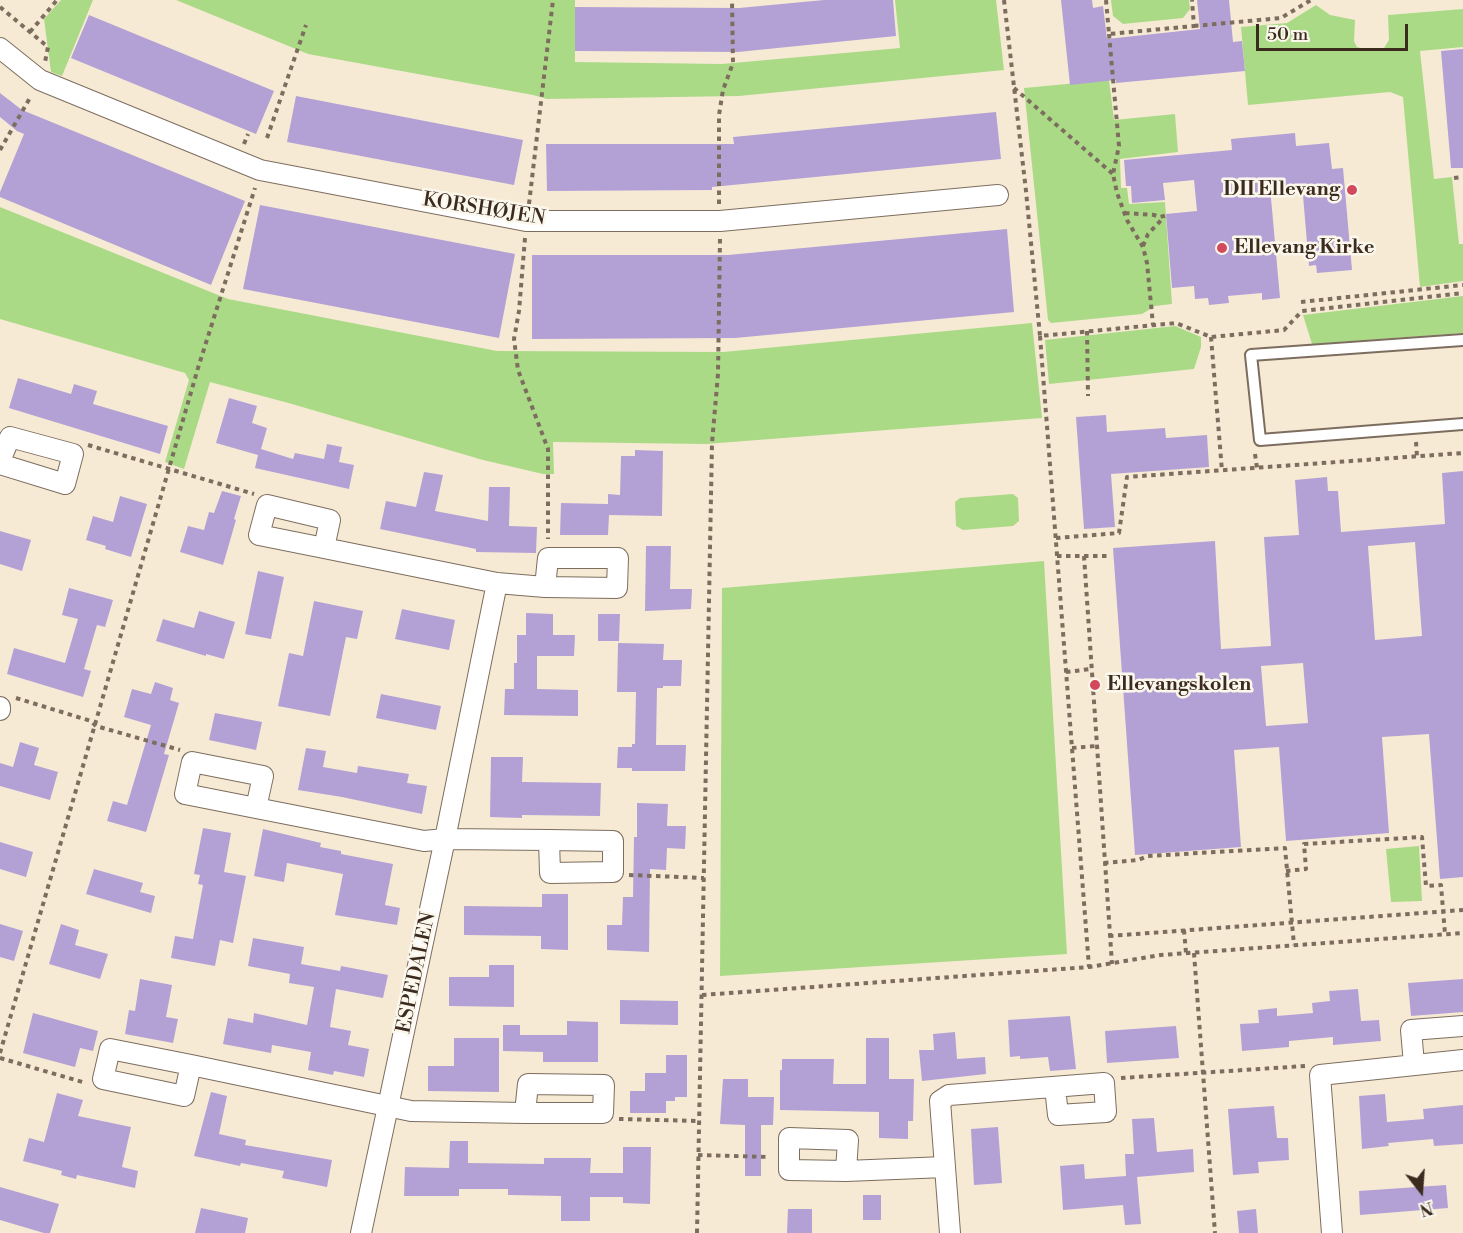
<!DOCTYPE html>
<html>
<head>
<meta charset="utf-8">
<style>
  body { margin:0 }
  #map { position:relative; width:1463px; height:1233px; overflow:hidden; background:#f7ead5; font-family:"Libre Bodoni",serif }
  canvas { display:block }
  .north { position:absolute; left:1391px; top:1161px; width:60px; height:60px; -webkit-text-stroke:4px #fbf7ec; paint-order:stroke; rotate:163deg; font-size:16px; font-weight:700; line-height:24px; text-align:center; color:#3b2a1e }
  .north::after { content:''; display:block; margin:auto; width:21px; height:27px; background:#3b2a1e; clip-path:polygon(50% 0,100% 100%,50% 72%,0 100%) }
  .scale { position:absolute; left:1256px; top:24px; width:152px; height:27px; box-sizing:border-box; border:3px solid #3b2a1e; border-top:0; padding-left:8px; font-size:18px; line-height:21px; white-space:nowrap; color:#3b2a1e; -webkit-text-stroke:4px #fbf7ec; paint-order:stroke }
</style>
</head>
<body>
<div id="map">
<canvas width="1463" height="1233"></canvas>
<div class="north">N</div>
<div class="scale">50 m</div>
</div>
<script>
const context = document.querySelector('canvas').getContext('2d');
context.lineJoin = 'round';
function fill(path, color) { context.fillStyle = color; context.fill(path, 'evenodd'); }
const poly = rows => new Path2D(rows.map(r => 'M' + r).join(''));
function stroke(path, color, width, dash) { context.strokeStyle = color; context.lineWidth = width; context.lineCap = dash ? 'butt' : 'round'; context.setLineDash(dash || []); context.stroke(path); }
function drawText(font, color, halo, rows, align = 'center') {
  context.font = font + ' "Libre Bodoni",serif'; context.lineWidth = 5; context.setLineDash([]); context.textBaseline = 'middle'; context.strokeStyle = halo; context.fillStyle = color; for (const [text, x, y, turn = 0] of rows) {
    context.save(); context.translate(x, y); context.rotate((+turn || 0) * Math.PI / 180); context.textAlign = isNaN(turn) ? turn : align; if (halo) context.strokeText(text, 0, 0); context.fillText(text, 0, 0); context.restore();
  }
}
const green = poly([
  [61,0,93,0,62,76,51,72,44,19],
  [176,0,575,0,575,62,722,64,900,48,895,0,996,0,1004,70,739,96,547,99,533,95,308,54],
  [1111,0,1189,0,1190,9,1183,18,1123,24,1113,16],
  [1316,5,1330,15,1355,20,1354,41,1357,47,1365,49,1384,48,1389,40,1388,15,1463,9,1463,47,1420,51,1434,179,1452,177,1459,244,1463,244,1463,281,1420,287,1403,97,1390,92,1248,105,1241,27,1287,23],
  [1109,80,1114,120,1175,114,1178,152,1120,159,1121,188,1127,188,1129,204,1165,202,1172,304,1155,306,1142,314,1051,323,1048,320,1024,88],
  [0,207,228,299,497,351,723,352,1032,323,1042,418,706,444,553,442,554,474,543,474,483,460,292,404,210,382,184,469,165,462,189,380,185,373,0,319],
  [1463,296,1463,333,1312,344,1303,315],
  [1175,326,1201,337,1201,347,1194,369,1049,384,1045,340],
  [1013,494,1018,498,1019,521,1013,526,963,530,956,526,955,502,960,498],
  [1044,561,1067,954,720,976,722,588],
  [1419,846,1422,901,1391,902,1386,849]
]);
const building = poly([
  [824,0,893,0,896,36,738,52,575,51,575,7,739,8],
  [1061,0,1092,0,1093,8,1103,6,1107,39,1200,29,1197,0,1229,0,1233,42,1242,41,1245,71,1116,83,1116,80,1070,85],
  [89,15,274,91,256,134,71,58],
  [1463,49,1463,168,1451,168,1441,51],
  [0,93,22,110,245,201,211,285,0,197,0,192,24,134,17,131,0,117],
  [296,96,523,140,514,185,287,142],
  [996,112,1001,159,712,187,712,190,547,191,546,144,734,144,733,137],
  [1295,133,1296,146,1329,143,1332,169,1343,168,1352,270,1317,273,1316,265,1309,266,1302,184,1270,187,1280,298,1262,300,1262,293,1228,296,1229,303,1209,305,1208,298,1195,299,1194,286,1172,288,1166,214,1197,211,1194,180,1163,183,1165,200,1132,203,1131,186,1126,186,1124,160,1232,150,1231,139],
  [260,205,515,254,499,338,243,289],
  [1007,229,1014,312,735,338,532,339,532,255,728,255],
  [18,378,71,394,74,384,97,391,93,404,168,426,160,454,9,408],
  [229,398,257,406,252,423,267,428,261,449,293,459,295,453,324,459,327,444,342,447,339,462,354,465,349,489,255,468,258,455,216,443],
  [1106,415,1107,432,1165,428,1166,438,1207,435,1209,467,1111,474,1115,527,1084,529,1076,417],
  [635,450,663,451,662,516,609,515,608,535,560,535,561,503,608,504,608,494,620,495,621,456,635,456],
  [1463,471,1463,877,1440,879,1429,734,1382,737,1389,833,1286,841,1279,747,1234,750,1241,847,1135,855,1113,548,1215,541,1221,649,1271,646,1264,537,1299,535,1295,480,1327,477,1328,491,1338,491,1341,532,1445,524,1442,473],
  [1415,542,1422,636,1375,640,1368,546],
  [1303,663,1308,723,1266,726,1261,666],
  [424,472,443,475,435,511,488,521,489,487,510,487,509,526,537,527,536,553,476,552,476,549,380,529,386,501,416,507],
  [222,491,241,496,234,519,236,520,223,565,180,552,188,526,204,530,209,512,214,513],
  [120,496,147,504,131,557,105,549,106,546,86,540,93,516,113,522],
  [0,531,31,540,22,571,0,564],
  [646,546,671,546,670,589,692,589,691,609,645,611],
  [258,571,284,577,271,639,245,634],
  [69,588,113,600,105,627,97,625,84,669,91,671,83,697,7,674,14,648,65,663,78,619,62,615],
  [314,601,363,611,357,639,346,637,330,716,278,706,289,653,303,656],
  [402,609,455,620,449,650,395,639],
  [199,611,235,622,224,659,206,654,206,656,156,641,163,619,194,628],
  [526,613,553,614,553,635,575,635,574,656,537,656,537,689,578,690,578,716,504,715,505,689,514,689,514,663,517,663,517,635,526,635],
  [598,614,620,614,619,641,598,641],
  [618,643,664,644,663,660,682,660,681,686,663,686,663,688,657,688,656,745,686,745,685,771,632,771,632,768,617,768,618,747,632,747,632,744,635,744,636,692,617,692],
  [155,682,173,688,170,700,179,703,164,754,169,755,146,832,107,821,113,801,127,805,151,725,124,717,132,689,151,694],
  [381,694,441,706,436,730,376,718],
  [215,713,262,722,256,750,209,740],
  [20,742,39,748,34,765,58,772,50,800,0,786,0,763,13,767],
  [306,748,326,751,323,767,357,773,358,766,409,774,407,783,427,786,422,814,342,797,298,790],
  [491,757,523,757,522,782,601,783,600,816,522,815,522,818,490,817],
  [637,803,668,804,667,826,686,826,685,849,667,848,666,870,650,869,649,952,607,950,607,925,622,925,623,897,633,897,634,837,637,837],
  [203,828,231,833,224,872,246,876,233,943,220,940,215,966,171,958,175,936,193,939,203,885,198,884,200,875,194,874],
  [263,829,321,843,320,847,341,851,341,854,393,864,385,905,400,908,397,925,335,915,343,874,287,863,284,882,254,876],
  [0,842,33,852,26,877,0,869],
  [94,869,143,883,140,892,155,896,151,913,86,894],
  [542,894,568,894,568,950,541,949,541,936,464,935,464,906,542,907],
  [0,924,23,931,14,961,0,957],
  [61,924,79,930,75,945,108,954,100,979,49,964],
  [253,938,304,947,301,964,340,971,341,966,388,975,383,998,336,989,330,1027,351,1031,348,1045,369,1049,364,1077,334,1071,333,1075,308,1070,311,1052,272,1045,271,1053,223,1044,228,1018,253,1023,254,1013,307,1025,314,987,289,983,290,974,248,966],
  [489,965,514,965,514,1007,449,1006,449,977,489,977],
  [140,979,172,985,166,1017,178,1019,173,1043,125,1034,129,1010,135,1011],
  [1463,979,1463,1012,1411,1016,1408,983],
  [1358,989,1361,1021,1379,1020,1381,1041,1333,1045,1333,1037,1289,1041,1289,1047,1242,1051,1240,1024,1259,1023,1258,1010,1277,1008,1277,1016,1313,1013,1312,1003,1330,1001,1329,991],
  [620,1000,678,1001,678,1025,620,1024],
  [33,1013,98,1031,93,1051,80,1048,75,1067,23,1053],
  [1070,1016,1076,1069,1050,1071,1048,1057,1020,1059,1020,1056,1010,1057,1008,1020],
  [567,1021,598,1022,598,1062,543,1062,543,1052,503,1051,503,1025,520,1025,520,1035,567,1035],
  [1176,1026,1179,1058,1107,1063,1105,1031],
  [955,1032,957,1059,985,1057,986,1074,922,1081,919,1050,934,1050,933,1034],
  [454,1038,499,1038,499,1092,428,1091,428,1066,454,1066],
  [866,1038,889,1038,889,1079,914,1079,913,1121,908,1121,908,1139,879,1138,879,1112,780,1110,780,1070,782,1070,782,1059,834,1059,833,1084,866,1084],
  [666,1055,687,1055,687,1097,675,1097,675,1101,666,1101,666,1113,630,1113,630,1091,645,1091,645,1073,666,1073],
  [723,1079,748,1079,748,1097,774,1097,773,1125,761,1125,761,1176,745,1176,745,1125,720,1124],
  [211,1092,227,1096,219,1134,246,1140,245,1145,332,1160,327,1187,282,1178,284,1171,241,1163,240,1166,194,1156],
  [57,1093,83,1100,78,1116,131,1127,122,1167,138,1171,135,1188,77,1175,76,1179,61,1175,62,1171,23,1161,29,1138,44,1142],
  [1385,1094,1387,1122,1424,1119,1423,1109,1463,1105,1463,1144,1434,1146,1433,1139,1388,1143,1389,1146,1362,1149,1359,1096],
  [1274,1106,1277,1138,1288,1138,1289,1160,1258,1162,1259,1173,1233,1175,1228,1109],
  [1154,1118,1157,1152,1193,1149,1194,1172,1137,1177,1141,1224,1125,1225,1123,1205,1063,1210,1060,1166,1084,1164,1085,1179,1126,1176,1125,1154,1134,1154,1132,1119],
  [998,1127,1002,1183,974,1185,971,1129],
  [450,1141,468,1141,468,1163,544,1164,544,1158,591,1158,590,1173,623,1173,623,1147,651,1147,650,1204,623,1203,623,1197,590,1197,590,1221,561,1221,561,1196,508,1195,508,1189,459,1189,459,1196,404,1196,405,1167,449,1168],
  [1446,1185,1448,1208,1360,1215,1359,1191],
  [0,1187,59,1204,50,1233,44,1233,0,1220],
  [863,1195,881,1195,881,1220,863,1220],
  [201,1208,248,1218,245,1233,195,1233],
  [788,1209,812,1209,812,1233,787,1233],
  [1256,1209,1258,1233,1239,1233,1237,1211]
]);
const path = poly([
  [1004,0,1026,191,1040,336,1176,323,1211,337,1284,330,1302,311,1463,293],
  [1106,0,1109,34,1194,26,1192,0],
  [0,7,48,47,45,62],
  [1194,26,1281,18,1311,0],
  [30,32,57,0],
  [1109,34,1119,146,1113,174,1117,193,1127,220,1143,247,1147,263,1153,325],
  [1014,88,1113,174],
  [267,138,306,25],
  [244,144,248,134],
  [0,150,31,96],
  [1454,178,1463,177],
  [529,204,553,0],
  [719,204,719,115,723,90,733,63,732,0],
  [1125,213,1154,215,1160,217,1167,215],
  [525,238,519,311,514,339,518,370,548,449,548,539],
  [1143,246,1148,234,1164,217],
  [1301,302,1463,285],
  [1087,331,1088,396],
  [1040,336,1089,967],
  [1211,337,1222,471],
  [1416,442,1417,457],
  [88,445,254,494],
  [1255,454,1257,468],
  [1056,538,1119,533,1127,477,1463,453],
  [1057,556,1107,556],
  [1084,556,1112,964],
  [1066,672,1091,669],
  [16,698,91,721,96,726,180,750],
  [1072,748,1096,746],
  [1104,863,1138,860,1148,856,1285,848,1294,945],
  [1286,871,1306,869,1304,844,1422,837,1426,886,1441,885,1445,934],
  [629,875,704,878],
  [1184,930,1186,953],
  [1109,936,1463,910],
  [1194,953,1215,1233],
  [702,995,1089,967,1161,955,1463,933],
  [0,1053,198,368,255,188],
  [0,1058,86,1083],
  [1121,1078,1305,1066],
  [619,1119,699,1121],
  [698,1155,770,1157],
  [697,1233,712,443,718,374,720,238]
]);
const service = poly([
  [1463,340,1251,355,1260,440,1463,424]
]);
const minor = poly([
  [0,48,40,80,260,170,526,221,720,221,998,195],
  [0,461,10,437,73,454,65,484,0,464],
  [324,548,330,520,267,505,259,535,324,548,497,583,545,587,617,588,618,558,548,558,545,587],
  [0,707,0,710],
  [256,808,263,776,192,762,185,794,256,808,424,841,445,839,549,840,613,841,613,872,550,873,549,840],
  [1414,1064,1411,1030,1463,1026],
  [191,1065,110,1049,103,1079,184,1096,191,1065,411,1111,525,1113,603,1113,604,1085,528,1084,525,1113],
  [846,1171,848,1140,789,1138,789,1170,846,1171,945,1167],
  [361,1233,445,839,497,583],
  [950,1233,940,1101,949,1095,1104,1083,1106,1112,1058,1115,1055,1087],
  [1332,1233,1320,1075,1463,1060]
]);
const markers = [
  [1352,190,6,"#d1495b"],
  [1222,248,6,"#d1495b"],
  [1095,685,6,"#d1495b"]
];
const poiNames = [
  ["DII Ellevang",1340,190,"right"],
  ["Ellevang Kirke",1234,248],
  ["Ellevangskolen",1107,685]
];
const streetNames = [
  ["KORSHØJEN",484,210,9],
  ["ESPEDALEN",417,973,-78]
];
fill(green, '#abda87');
fill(building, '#b3a1d5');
stroke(service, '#7d6d5e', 14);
stroke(minor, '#7d6d5e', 22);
stroke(path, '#7d6d5e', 4, [4.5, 4.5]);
stroke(service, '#fff', 10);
stroke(minor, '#fff', 20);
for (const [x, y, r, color] of markers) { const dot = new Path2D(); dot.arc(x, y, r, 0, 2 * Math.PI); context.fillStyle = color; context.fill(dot); stroke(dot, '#fbf7ec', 2); }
drawText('bold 20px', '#3b2a1e', '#fbf7ec', poiNames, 'left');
drawText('20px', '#3b2a1e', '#fbf7ec', streetNames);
</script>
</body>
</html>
